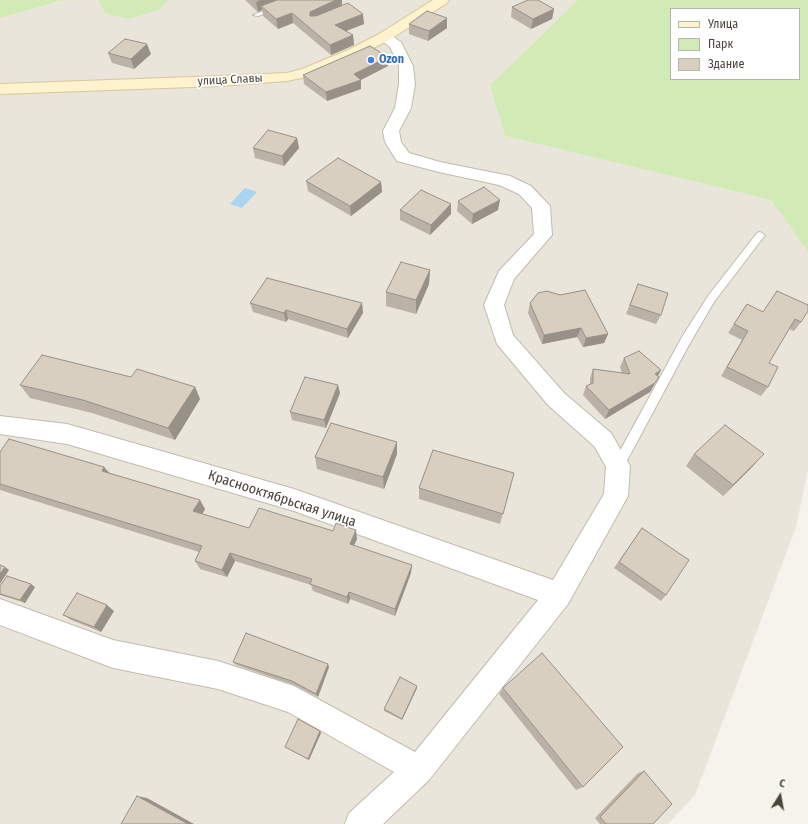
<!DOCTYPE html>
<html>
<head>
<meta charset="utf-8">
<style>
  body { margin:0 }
  #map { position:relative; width:808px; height:824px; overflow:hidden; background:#f6f3ec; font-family:"Fira Sans Condensed",sans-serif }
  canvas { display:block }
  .legend { position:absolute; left:670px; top:8px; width:130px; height:72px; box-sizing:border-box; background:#fff; border:1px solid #b7b4b0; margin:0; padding:5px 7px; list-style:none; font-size:12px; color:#4b4439 }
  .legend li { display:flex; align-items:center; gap:8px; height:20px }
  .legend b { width:20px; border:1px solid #b7b4b0 }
  .north { position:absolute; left:760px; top:776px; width:40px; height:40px; -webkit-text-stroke:3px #fff; paint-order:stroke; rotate:11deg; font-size:11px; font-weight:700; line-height:16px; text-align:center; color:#4b4439 }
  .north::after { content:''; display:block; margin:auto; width:14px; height:18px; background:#4b4439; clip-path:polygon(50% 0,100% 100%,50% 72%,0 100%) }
</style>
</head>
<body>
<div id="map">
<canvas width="808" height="824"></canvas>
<ul class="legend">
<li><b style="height:5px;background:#fff3cd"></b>Улица</li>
<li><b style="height:11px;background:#d2eab5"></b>Парк</li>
<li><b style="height:11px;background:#d8cfc1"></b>Здание</li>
</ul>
<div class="north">С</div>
</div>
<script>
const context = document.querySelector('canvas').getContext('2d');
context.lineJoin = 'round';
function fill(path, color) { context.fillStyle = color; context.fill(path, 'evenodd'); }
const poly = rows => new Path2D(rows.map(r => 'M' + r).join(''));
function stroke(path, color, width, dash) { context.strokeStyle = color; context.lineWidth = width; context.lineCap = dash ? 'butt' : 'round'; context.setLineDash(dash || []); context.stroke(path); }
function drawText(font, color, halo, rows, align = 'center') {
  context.font = font + ' "Fira Sans Condensed",sans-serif'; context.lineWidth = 3.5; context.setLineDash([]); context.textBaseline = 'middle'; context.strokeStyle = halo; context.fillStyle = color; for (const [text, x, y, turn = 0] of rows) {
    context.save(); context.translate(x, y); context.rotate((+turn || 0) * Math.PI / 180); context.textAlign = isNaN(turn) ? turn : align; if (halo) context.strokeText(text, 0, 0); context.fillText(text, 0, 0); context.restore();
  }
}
const residential = poly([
  [78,0,98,0,105,13,159,10,169,0,578,0,490,85,505,136,771,200,808,252,808,470,796,527,695,795,668,824,0,824,0,18,60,1]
]);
const green = poly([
  [0,0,78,0,60,1,0,18],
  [98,0,169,0,159,10,128,19,105,13],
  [578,0,808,0,808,252,771,200,505,136,490,85],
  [671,9,799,9,799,79,671,79]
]);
const water = poly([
  [245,188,257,192,242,208,230,204]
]);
const lane = poly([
  [292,0,301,0,258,16,253,15,292,0],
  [760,232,765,235,714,302,690,343,622,470,618,471,614,470,612,466,614,462,682,337,708,296,757,233,760,232]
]);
const street = poly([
  [384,33,389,34,401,42,413,66,415,84,411,108,399,131,401,142,409,153,440,162,510,176,531,186,550,206,552,235,514,279,504,305,513,335,564,393,611,433,630,466,628,496,568,604,429,780,383,824,345,824,349,813,394,772,288,712,218,689,113,668,0,625,0,599,113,640,218,661,294,686,415,752,538,600,294,511,67,444,0,434,0,416,67,424,294,489,553,580,604,494,606,467,595,447,548,405,497,344,484,305,499,271,534,234,532,208,519,194,499,185,439,172,397,161,385,142,383,131,395,108,399,84,399,66,390,47,377,37,379,34,384,33]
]);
const secondary = poly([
  [433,0,449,0,447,3,389,40,358,56,306,77,287,81,220,86,0,94,0,84,220,76,287,73,302,69,348,50,379,34,433,0]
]);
const wall = poly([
  [245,0,342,0,342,5,364,24,346,31,353,35,354,45,331,55,293,23,278,29,263,16,262,10,258,12],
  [512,7,554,9,552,19,531,29,511,17],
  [409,24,447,28,428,41,409,34],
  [108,53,151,54,134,69,112,63],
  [388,57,388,66,360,80,361,89,327,101,304,84,303,75],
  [297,138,299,148,284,166,255,158,253,148],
  [306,181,381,182,382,192,351,216,308,191],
  [458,201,498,210,472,224,457,211],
  [451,204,451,214,430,235,400,220,400,210],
  [430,270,429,284,416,314,386,306,386,292],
  [777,291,801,322,794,331,789,329,769,363,768,387,761,396,721,376,742,340,728,333,747,304,763,312],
  [634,293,661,315,656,324,626,314],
  [250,303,362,303,363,313,348,338,288,319,286,322,253,312],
  [530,303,608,334,604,343,583,347,577,337,542,344,528,313],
  [624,358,661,370,658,376,659,377,650,392,605,419,583,395,586,386,590,385,590,378,593,369,622,373,620,367],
  [131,377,195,387,200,399,175,440,92,413,30,398,20,385],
  [340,393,326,428,292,420,290,412],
  [397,442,397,454,384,489,317,469,315,457],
  [0,452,104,467,110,473,205,509,202,514,249,528,357,539,354,545,411,573,395,616,350,599,348,604,313,591,311,585,235,561,227,577,200,569,195,561,199,552,0,490],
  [694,454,753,466,723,496,686,466],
  [514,473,500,524,419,499,419,488],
  [642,528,666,595,661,601,614,568],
  [0,586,35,587,25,603,0,595],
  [114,611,101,632,71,620,63,615],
  [233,662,329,667,318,697,294,685,236,665],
  [417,686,417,688,402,720,384,711,384,709],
  [503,688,583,787,576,790,499,694],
  [320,731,321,733,309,760,285,747],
  [644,771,653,824,600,824,595,818,638,773]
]);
const shadedWall = poly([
  [260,0,288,0,261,6,262,10,258,12,256,2],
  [336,0,342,0,342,8,311,22,310,16,310,12],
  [554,9,552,19,531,29,533,19],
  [292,13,293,23,278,29,276,19],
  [363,14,364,24,336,35,335,25],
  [447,18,447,28,428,41,429,31],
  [353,35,354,45,331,55,330,45],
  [147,44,151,54,134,69,131,59],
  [388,57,388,66,357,82,361,80,361,89,327,101,326,92,354,74],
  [297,138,299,148,284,166,282,156],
  [381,182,382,192,351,216,350,206],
  [500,200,498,210,472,224,473,214],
  [451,204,451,214,430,235,431,225],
  [430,270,429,284,416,314,416,300],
  [362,303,363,313,348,338,347,329],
  [286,310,288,319,286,322,284,313],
  [581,328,577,337,542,344,544,335],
  [608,334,604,343,583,347,586,338],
  [661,370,656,379,655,374],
  [655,383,650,392,605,419,609,410],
  [338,385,340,393,326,428,324,420],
  [195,387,200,399,175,440,168,428],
  [397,442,397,454,384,489,383,477],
  [764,454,753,466,723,496,733,485],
  [104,467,112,477,102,471],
  [200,500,205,509,199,520,193,511],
  [356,530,357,539,351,552,350,544],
  [230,553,235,561,227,577,222,570],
  [412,565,411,573,395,616,395,609],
  [5,567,9,570,0,584,0,574],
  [31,584,35,587,25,603,20,600],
  [349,592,350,599,348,604,347,597],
  [107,605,114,611,101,632,94,627],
  [328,664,329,667,318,697,316,694],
  [417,686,417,688,402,720,402,719],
  [320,731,321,733,309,760,308,759],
  [137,796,147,798,194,824,188,824]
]);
const building = poly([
  [277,0,336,0,310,12,310,16,316,16,348,3,363,14,335,25,353,35,330,45,292,13,276,19,261,6,277,0],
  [528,0,538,0,554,9,533,19,512,7,528,0],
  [427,11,447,18,429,31,409,24,427,11],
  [125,39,147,44,131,59,108,53,125,39],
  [370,46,388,57,354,74,361,80,326,92,303,75,370,46],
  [268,130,297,138,282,156,253,148,268,130],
  [338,158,381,182,350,206,306,181,338,158],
  [484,187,500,200,473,214,458,201,484,187],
  [421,190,451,204,431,225,400,210,421,190],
  [401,262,430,270,416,300,386,292,401,262],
  [267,278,362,303,347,329,286,310,284,313,250,303,267,278],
  [638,284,668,293,661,315,630,305,638,284],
  [585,290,608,334,586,338,581,328,544,335,530,303,538,293,547,291,560,295,585,290],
  [777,291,808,305,808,311,801,322,795,319,769,363,778,367,768,387,727,367,748,331,734,324,747,304,763,312,777,291],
  [639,351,661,370,655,374,659,377,655,383,609,410,586,386,593,383,593,369,630,374,624,358,639,351],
  [42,355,131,377,137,369,195,387,168,428,83,400,20,385,42,355],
  [305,377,338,385,324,420,290,412,305,377],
  [331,423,397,442,383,477,315,457,331,423],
  [725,425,764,454,733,485,694,454,725,425],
  [9,439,104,467,102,471,200,500,193,511,249,528,259,508,333,531,336,523,356,530,350,544,412,565,395,609,349,592,347,597,310,584,312,579,230,553,222,570,195,561,202,546,0,484,0,452,9,439],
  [433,450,514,473,503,514,419,488,433,450],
  [642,528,689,560,666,595,619,562,642,528],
  [0,565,5,567,0,574,0,565],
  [7,576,31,584,20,600,0,594,0,586,7,576],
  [77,593,107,605,94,627,63,615,77,593],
  [246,633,328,664,316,694,292,681,233,662,246,633],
  [542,653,623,747,583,787,503,688,542,653],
  [400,677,417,686,402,719,384,709,400,677],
  [298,719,320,731,308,759,285,747,298,719],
  [644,771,672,804,653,824,606,824,600,817,644,771],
  [137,796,188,824,121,824,137,796]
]);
const markers = [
  [371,60,4,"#3f7fe0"]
];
const farShopnames = [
  ["Ozon",379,60]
];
const farStreetnames = [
  ["улица Славы",230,80,-3]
];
const streetNames = [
  ["Краснооктябрьская улица",282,499,18]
];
fill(residential, '#eae5da');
fill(green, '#d2eab5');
fill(water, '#a9d4f2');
stroke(lane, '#c2bbae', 2);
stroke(street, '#c2bbae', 2);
stroke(secondary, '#d6c79b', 2);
fill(lane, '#fff');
fill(street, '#fff');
fill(secondary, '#fff3cd');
fill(wall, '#bab2a6');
fill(shadedWall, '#979187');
fill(building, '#d8cfc1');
stroke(building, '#979187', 1);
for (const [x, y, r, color] of markers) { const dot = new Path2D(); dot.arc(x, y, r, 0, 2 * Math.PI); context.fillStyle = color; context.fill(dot); stroke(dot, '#fff', 1.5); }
drawText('bold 12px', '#366cbe', '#fff', farShopnames, 'left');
drawText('12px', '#4b4439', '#fff', farStreetnames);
drawText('14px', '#4b4439', '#fff', streetNames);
</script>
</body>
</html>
